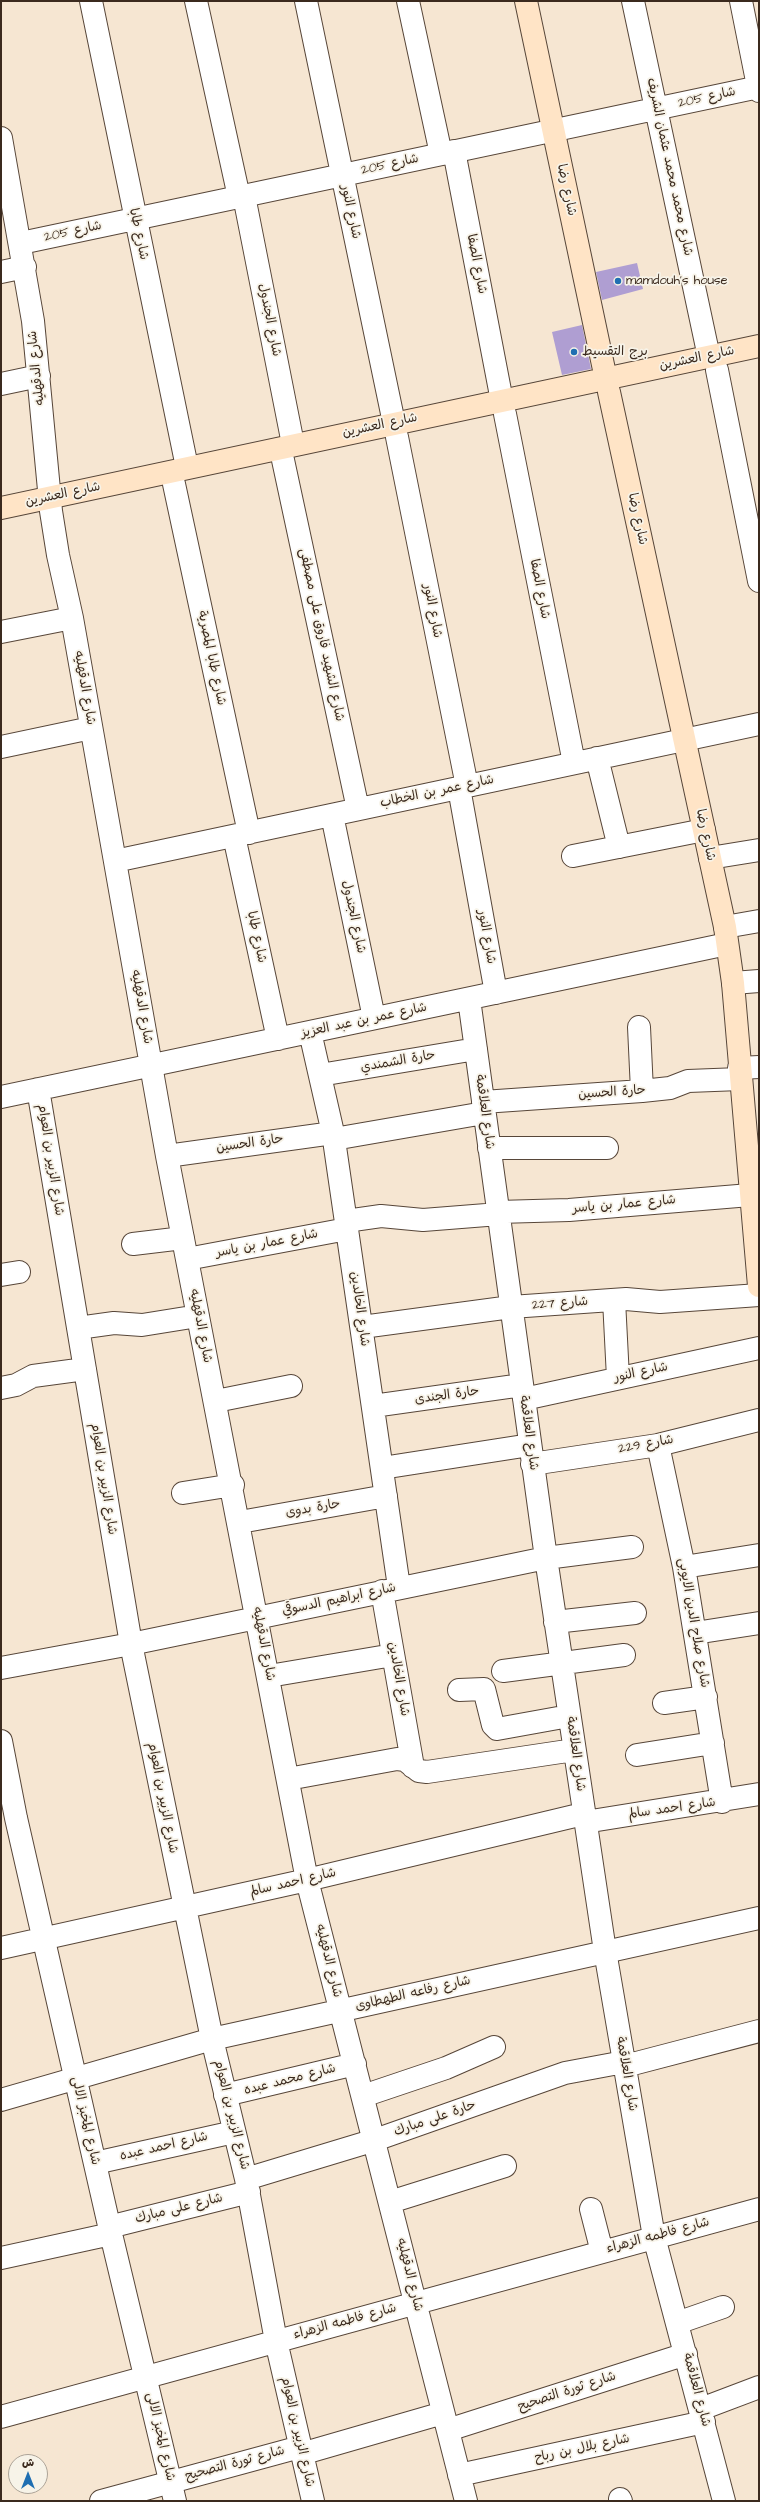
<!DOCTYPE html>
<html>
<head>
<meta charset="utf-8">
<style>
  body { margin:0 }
  #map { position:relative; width:760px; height:2502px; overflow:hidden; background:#f6e6d2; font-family:"Architects Daughter","Playpen Sans Arabic",sans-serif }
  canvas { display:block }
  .frame { position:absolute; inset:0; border:2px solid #3b2a1e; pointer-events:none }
  .north { position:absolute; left:8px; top:2454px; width:40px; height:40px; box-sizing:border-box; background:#f7f3e8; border:1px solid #aca397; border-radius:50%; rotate:0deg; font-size:11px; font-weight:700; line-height:16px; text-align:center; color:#3b2a1e }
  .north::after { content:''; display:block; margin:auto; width:14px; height:18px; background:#1f6fb2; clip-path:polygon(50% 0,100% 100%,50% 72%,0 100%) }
</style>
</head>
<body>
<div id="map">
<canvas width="760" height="2502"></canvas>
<div class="frame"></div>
<div class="north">ش</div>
</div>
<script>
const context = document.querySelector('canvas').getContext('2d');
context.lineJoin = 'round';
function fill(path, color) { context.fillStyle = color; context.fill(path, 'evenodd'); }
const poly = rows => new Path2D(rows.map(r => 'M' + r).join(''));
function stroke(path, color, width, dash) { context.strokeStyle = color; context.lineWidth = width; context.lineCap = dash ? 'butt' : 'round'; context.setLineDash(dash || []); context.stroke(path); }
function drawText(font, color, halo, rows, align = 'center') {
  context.font = font + ' "Architects Daughter","Playpen Sans Arabic",sans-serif'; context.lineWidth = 3.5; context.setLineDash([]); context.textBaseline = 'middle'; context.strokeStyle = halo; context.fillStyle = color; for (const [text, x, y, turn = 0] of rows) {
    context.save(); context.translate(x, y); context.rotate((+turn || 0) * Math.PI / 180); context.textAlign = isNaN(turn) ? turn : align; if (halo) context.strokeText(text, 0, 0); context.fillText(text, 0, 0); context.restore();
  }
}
const building = poly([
  [637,263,643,289,602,300,596,272],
  [582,325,591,369,562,375,552,332]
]);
const street = poly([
  [91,1,187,467],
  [196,1,239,197],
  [306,1,394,423],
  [408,1,441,154],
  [633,1,709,357],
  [741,1,759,91],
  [1,138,33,321,51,511,58,555,72,618,167,1156,307,1880,466,2501],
  [454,151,502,401],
  [244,196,293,444],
  [21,243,759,87],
  [1,272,25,267],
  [717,370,759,581],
  [1,384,39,376],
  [505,414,574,763],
  [397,437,467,786],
  [283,460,358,809],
  [174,484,249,833],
  [1,632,72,618],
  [1,747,91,728],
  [597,758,619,847],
  [459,788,496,993],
  [332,815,374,1018],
  [234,836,278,1039],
  [573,856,704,830],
  [710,858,759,850],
  [115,861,759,724],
  [725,927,759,921],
  [733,983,759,981],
  [469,999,546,1558,605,1951,654,2237,724,2501],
  [639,1027,642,1091],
  [310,1032,333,1133,399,1587],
  [739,1068,759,1067],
  [320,1075,476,1049],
  [38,1089,131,1644,212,2039,246,2179,276,2341,313,2501],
  [1,1097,727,944],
  [483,1102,642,1091,670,1088,688,1081,740,1079],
  [334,1139,484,1113],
  [489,1148,607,1148],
  [167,1156,333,1133],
  [498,1212,569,1210,750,1195],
  [346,1221,381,1216,423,1220,499,1214],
  [133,1244,183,1238],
  [187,1259,347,1229],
  [1,1275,19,1272],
  [614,1300,618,1378],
  [362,1327,511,1307,626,1299,660,1302,759,1295],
  [78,1328,114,1323,142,1325,198,1316],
  [1,1388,16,1385,33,1376,85,1369],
  [524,1399,759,1348],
  [216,1401,291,1386],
  [373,1406,522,1385],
  [658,1445,684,1567,722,1802],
  [532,1464,658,1445,759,1420],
  [382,1468,530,1445],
  [183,1493,233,1485],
  [240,1522,386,1496],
  [684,1567,759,1555],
  [382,1591,413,1767],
  [555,1622,635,1613],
  [695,1633,759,1623],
  [1,1668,131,1644,546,1558,632,1547],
  [503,1671,624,1655],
  [269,1676,393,1655],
  [459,1690,484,1689,493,1725,497,1729,569,1716],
  [664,1703,706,1697],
  [1,1741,16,1818,111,2234,175,2501],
  [637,1755,713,1743],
  [288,1779,397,1759,405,1760,419,1771,427,1772,574,1750],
  [585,1822,759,1794],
  [1,1948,307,1880,583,1814],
  [625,2066,759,2031],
  [225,2095,355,2064],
  [363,2096,446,2068,494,2047],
  [1,2100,212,2039,759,1918],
  [95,2163,234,2132],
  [246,2179,375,2140,565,2073,624,2062],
  [390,2202,505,2166],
  [591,2209,602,2252],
  [109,2227,249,2192],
  [1,2258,111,2234],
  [677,2323,723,2307],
  [701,2409,759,2387],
  [1,2417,759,2209],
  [448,2430,686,2354],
  [301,2454,443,2413],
  [459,2475,704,2422],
  [620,2499,621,2501],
  [101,2501,300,2447]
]);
const secondary = poly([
  [526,1,606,379],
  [609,392,725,927,733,983,759,1286],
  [1,508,759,346]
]);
const markers = [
  [618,281,4,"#1f6fb2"],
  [574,352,4,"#1f6fb2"]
];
const streetNames = [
  ["شارع 205",707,98,-12],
  ["شارع 205",390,165,-12],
  ["شارع محمد محمد عثمان الشريف",669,167,78],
  ["شارع رضا",566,190,78],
  ["شارع النور",350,212,78],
  ["شارع 205",73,232,-12],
  ["شارع طابا",138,234,78],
  ["شارع الصفا",476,264,79],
  ["شارع الجندول",269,320,79],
  ["شارع العشرين",697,359,-12],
  ["شارع الدقهليه",37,368,-96],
  ["شارع العشرين",380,426,-12],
  ["شارع العشرين",63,495,-12],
  ["شارع رضا",637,519,78],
  ["شارع الصفا",539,589,79],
  ["شارع النور",432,611,79],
  ["شارع الشهيد فاروق على مصطفى",321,635,78],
  ["شارع طابا المصرية",211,658,78],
  ["شارع الدقهليه",84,688,80],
  ["شارع عمر بن الخطاب",437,792,-12],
  ["شارع رضا",705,835,78],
  ["شارع الجندول",353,917,78],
  ["شارع طابا",256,937,78],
  ["شارع النور",486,937,80],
  ["شارع الدقهليه",141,1007,80],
  ["شارع عمر بن عبد العزيز",364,1021,-12],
  ["حارة الشمندي",398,1062,-10],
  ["حارة الحسين",612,1093,-4],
  ["شارع العلاقمة",484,1112,82],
  ["حارة الحسين",250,1144,-8],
  ["شارع الزبير بن العوام",50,1160,81],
  ["شارع عمار بن ياسر",624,1205,-5],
  ["شارع عمار بن ياسر",267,1244,-11],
  ["شارع 227",560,1304,-4],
  ["شارع الخالدين",359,1309,82],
  ["شارع الدقهليه",200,1326,79],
  ["شارع النور",641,1373,-12],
  ["حارة الجندى",447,1396,-8],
  ["شارع العلاقمة",528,1433,82],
  ["شارع 229",646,1445,-10],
  ["شارع الزبير بن العوام",103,1479,81],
  ["حارة بدوى",313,1509,-10],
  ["شارع ابراهيم الدسوقي",339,1600,-12],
  ["شارع صلاح الدين الايوبى",693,1623,80],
  ["شارع الدقهليه",263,1644,79],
  ["شارع الخالدين",398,1679,80],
  ["شارع العلاقمة",575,1754,82],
  ["شارع الزبير بن العوام",162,1798,79],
  ["شارع احمد سالم",672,1809,-8],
  ["شارع احمد سالم",293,1883,-13],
  ["شارع الدقهليه",328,1961,76],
  ["شارع رفاعه الطهطاوى",413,1994,-13],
  ["شارع العلاقمة",626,2074,80],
  ["شارع محمد عبده",290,2080,-14],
  ["شارع الزبير بن العوام",231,2115,76],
  ["حارة على مبارك",435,2119,-19],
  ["شارع المخبز الالى",85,2121,77],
  ["شارع احمد عبده",164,2147,-13],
  ["شارع على مبارك",179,2209,-14],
  ["شارع فاطمه الزهراء",658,2236,-15],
  ["شارع الدقهليه",409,2275,76],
  ["شارع فاطمه الزهراء",345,2322,-15],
  ["شارع العلاقمة",696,2390,75],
  ["شارع ثورة التصحيح",567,2392,-18],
  ["شارع الزبير بن العوام",297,2432,77],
  ["شارع المخبز الالى",160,2437,77],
  ["شارع بلال بن رباح",582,2449,-12],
  ["شارع ثورة التصحيح",235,2464,-15]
];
const poiNames = [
  ["mamdouh's house",626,281],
  ["برج التقسيط",582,352]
];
fill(building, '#af9ed2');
stroke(street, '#574639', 24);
stroke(secondary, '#574639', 24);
stroke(street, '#fff', 22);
stroke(secondary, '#ffe4c6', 22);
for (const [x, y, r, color] of markers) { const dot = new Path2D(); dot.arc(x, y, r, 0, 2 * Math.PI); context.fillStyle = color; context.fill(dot); stroke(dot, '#f7f3e8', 1.5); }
drawText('13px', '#3b2a1e', '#f7f3e8', streetNames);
drawText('13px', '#3b2a1e', '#f7f3e8', poiNames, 'left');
</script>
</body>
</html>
